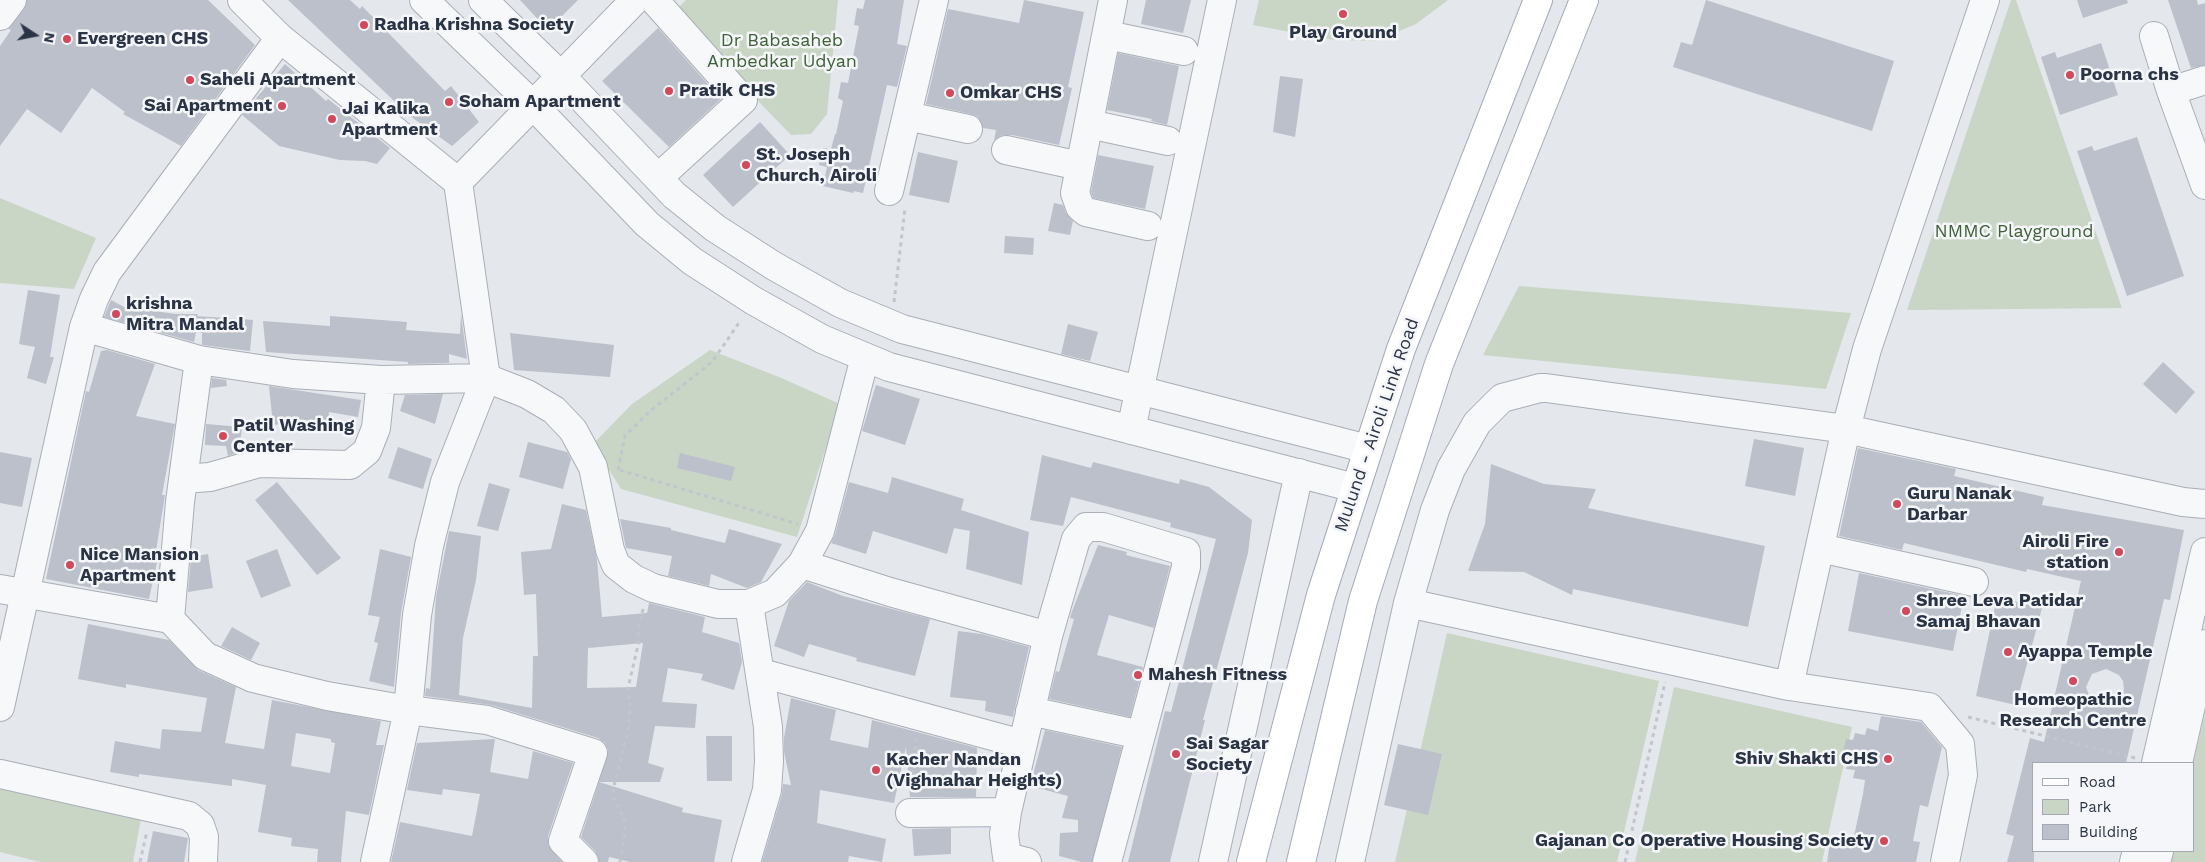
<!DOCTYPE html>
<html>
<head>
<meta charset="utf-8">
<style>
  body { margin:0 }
  #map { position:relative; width:2205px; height:862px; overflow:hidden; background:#e4e7ec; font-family:"Work Sans",sans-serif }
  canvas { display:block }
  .legend { position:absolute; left:2032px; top:762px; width:162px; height:90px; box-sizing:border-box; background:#f4f6f9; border:1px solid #a4a8b1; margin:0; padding:6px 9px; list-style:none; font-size:15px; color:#2b3445 }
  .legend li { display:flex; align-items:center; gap:10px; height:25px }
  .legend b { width:25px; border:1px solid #a4a8b1 }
  .north { position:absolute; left:10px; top:10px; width:50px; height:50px; -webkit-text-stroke:4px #f4f6f9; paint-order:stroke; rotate:101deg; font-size:14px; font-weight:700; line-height:20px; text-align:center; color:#2b3445 }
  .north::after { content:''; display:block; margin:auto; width:18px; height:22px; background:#2b3445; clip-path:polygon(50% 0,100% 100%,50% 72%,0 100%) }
</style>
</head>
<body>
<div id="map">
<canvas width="2205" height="862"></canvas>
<ul class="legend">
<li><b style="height:6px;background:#fff"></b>Road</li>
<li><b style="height:14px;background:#c9d6c5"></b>Park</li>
<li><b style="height:14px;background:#bbc0ca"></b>Building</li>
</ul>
<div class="north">N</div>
</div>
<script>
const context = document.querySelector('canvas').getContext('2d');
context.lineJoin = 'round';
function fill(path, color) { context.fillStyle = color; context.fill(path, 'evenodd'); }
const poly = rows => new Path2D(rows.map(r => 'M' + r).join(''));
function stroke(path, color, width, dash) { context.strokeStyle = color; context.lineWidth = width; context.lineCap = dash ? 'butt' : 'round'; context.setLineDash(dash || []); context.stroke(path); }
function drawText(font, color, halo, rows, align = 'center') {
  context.font = font + ' "Work Sans",sans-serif'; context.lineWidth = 5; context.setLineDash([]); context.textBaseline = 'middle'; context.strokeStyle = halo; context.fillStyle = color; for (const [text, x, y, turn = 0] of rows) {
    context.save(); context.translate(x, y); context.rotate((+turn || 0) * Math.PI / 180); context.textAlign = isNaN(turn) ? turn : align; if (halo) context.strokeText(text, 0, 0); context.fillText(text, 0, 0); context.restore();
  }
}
const green = poly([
  [686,0,838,0,827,114,811,134,791,135,673,13],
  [1259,0,1448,0,1416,24,1376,41,1333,40,1253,25],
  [2011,0,2016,0,2122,308,1907,310],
  [0,198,96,238,74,289,0,283],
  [1519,286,1851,313,1826,389,1483,355],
  [710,350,779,377,840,404,797,537,621,489,593,444,632,404],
  [1447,633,1659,681,1617,862,1395,862],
  [1674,687,1852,727,1822,862,1635,862],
  [2205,714,2205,862,2170,862,2173,851,2194,851,2193,763],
  [0,784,142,813,133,862,40,862,0,852]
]);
const building = poly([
  [27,0,208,0,255,45,181,146,123,114,125,112,92,88,61,133,27,109,0,146,0,46,11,30,8,29,24,9],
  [288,0,350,0,360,9,362,6,445,91,451,86,479,122,452,146,410,116],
  [520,0,578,0,548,30],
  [865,0,904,0,897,44,907,46,897,87,887,85,863,193,854,191,853,193,823,186,827,167,819,165,823,148,831,149,835,134,836,134,843,101,838,98,841,82,848,83,859,26,854,25,857,8,863,9],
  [1024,0,1084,12,1068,87,1072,88,1059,145,1012,135,1002,135,994,140,996,130,983,128,978,117,971,114,926,104,948,9,1019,23],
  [1146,0,1191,0,1183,33,1141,24],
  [1706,0,1894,61,1872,131,1673,67,1681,42,1692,45],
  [2077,0,2127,0,2128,3,2083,18],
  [2168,0,2197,0,2198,5,2205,3,2205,65,2191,68],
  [658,28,721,99,669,147,602,81],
  [2101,43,2118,95,2060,115,2041,57,2055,52,2057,58],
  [1118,53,1179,66,1167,125,1151,121,1152,119,1107,110],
  [285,64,326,101,328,99,390,148,377,164,365,161,340,160,279,146,242,115],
  [1280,76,1303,79,1295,137,1273,132],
  [760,122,790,155,733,207,703,175],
  [2137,137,2184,276,2127,296,2077,151,2092,146,2094,151],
  [918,152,958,161,949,203,909,195],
  [1098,155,1154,166,1145,209,1093,198,1091,192],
  [1054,203,1063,205,1066,213,1073,221,1070,235,1048,231],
  [1005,236,1034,238,1033,255,1004,253],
  [28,290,60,295,50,357,54,357,46,384,27,378,35,347,19,344],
  [111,300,124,307,176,314,198,314,197,316,253,320,250,351,202,345,202,333,196,332,194,342,104,317],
  [461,314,467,359,449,354,449,363,408,364,408,362,266,352,263,321,330,326,330,316,407,322,406,330,460,334],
  [1068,324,1098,332,1090,361,1061,354],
  [510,333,614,345,610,377,514,370],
  [107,350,155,364,136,416,175,424,162,495,165,495,154,563,157,562,149,599,46,579,86,391,89,392,101,351],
  [2163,362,2195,392,2176,414,2143,384],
  [212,378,226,380,227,386,211,388],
  [876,385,920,399,905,445,862,431],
  [269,386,361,400,358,417,329,412,327,433,309,431,310,420,273,425],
  [443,394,435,424,400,411,405,395],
  [206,424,242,427,239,452,228,456,226,446,205,445],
  [1754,439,1804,448,1795,496,1745,486],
  [528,442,567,452,571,459,563,489,519,477],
  [398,447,432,459,423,489,388,478],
  [1858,448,1956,469,1954,476,2044,497,2042,505,2184,530,2170,600,2164,599,2126,763,2034,763,2034,862,2007,862,2014,836,2006,834,2030,738,2044,742,2081,581,2027,569,2026,572,1904,543,1902,550,1839,536],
  [2106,669,2119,675,2123,681,2124,689,2123,696,2118,702,2105,707,2091,701,2086,687,2092,674],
  [0,452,32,458,22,507,0,503],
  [680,453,735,467,731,481,677,468],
  [1042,455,1091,468,1093,462,1179,484,1180,479,1209,487,1252,520,1248,553,1203,720,1205,720,1170,862,1128,862,1165,711,1171,712,1216,539,1170,527,1171,523,1071,497,1063,526,1030,520],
  [1491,464,1544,484,1596,489,1588,508,1765,546,1748,627,1573,589,1572,595,1524,572,1468,571,1485,524],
  [892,477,964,499,961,510,1029,532,1022,585,966,569,970,531,954,528,947,554,873,531,866,554,831,543,835,535,849,482,888,493],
  [277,482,341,558,317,575,255,500],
  [489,483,510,489,498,531,477,526],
  [562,504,586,510,597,560,602,617,647,613,649,603,705,617,702,632,739,643,742,662,734,690,701,680,703,674,668,668,662,702,697,704,695,728,655,726,648,763,664,768,660,782,599,782,608,750,605,743,598,738,491,705,425,696,426,688,430,689,436,597,449,531,481,536,476,580,463,638,459,695,532,708,533,656,538,656,536,594,524,595,521,552,551,549],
  [643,643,636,687,587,688,588,648],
  [620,519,671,528,671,530,725,543,729,529,782,544,761,582,747,588,711,574,709,586,668,576,672,556,626,548],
  [1098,545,1127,552,1126,555,1170,566,1154,628,1109,615,1097,655,1143,667,1130,717,1049,699,1056,671,1059,672,1074,619,1070,618,1071,614],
  [277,549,291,586,261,598,246,561],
  [380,549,411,557,401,613,394,687,369,681,378,643,374,642,380,617,368,615],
  [208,554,213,588,188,592,191,557],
  [1859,573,1964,596,1953,651,1848,631],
  [807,582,843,596,930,619,915,676,856,661,857,658,809,644,804,657,774,646,789,601],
  [1997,597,2042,608,2016,705,1976,696],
  [88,624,169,640,198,670,236,687,225,743,264,749,272,700,381,721,376,745,384,745,369,815,346,811,341,862,317,862,318,849,291,846,292,838,258,832,266,785,232,779,232,786,139,774,139,777,110,772,115,741,160,749,162,729,201,732,207,698,126,684,126,688,78,679],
  [296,733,331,739,331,742,335,743,330,773,291,766],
  [232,627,260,643,251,660,221,646],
  [958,631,982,634,1029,647,1013,717,985,711,986,701,950,697],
  [791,698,836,710,830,740,868,748,872,720,977,748,976,797,910,797,906,747,894,803,820,790,817,823,886,839,882,862,849,856,848,862,762,862,782,794,783,784,791,785,784,752,784,738],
  [1881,716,1921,722,1942,747,1928,807,1920,805,1913,841,1920,842,1916,862,1827,862,1830,843,1841,846,1842,839,1853,841,1863,794,1865,780,1853,778,1855,770,1846,769,1847,763,1841,762,1846,739,1853,740,1855,733,1865,735,1867,728,1878,731],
  [1045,730,1122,747,1092,862,1082,862,1059,856,1060,833,1078,832,1078,820,1062,818,1068,796,1030,786],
  [706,736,732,736,732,781,707,781],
  [495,739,490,772,528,779,533,751,573,763,548,836,548,845,562,862,391,862,400,822,472,836,480,794,443,789,442,795,407,790,417,743],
  [1398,744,1442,754,1428,815,1384,805],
  [599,782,683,808,682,812,722,820,714,862,630,862,609,857,608,862,599,862,595,851,581,837],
  [951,828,951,854,914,856,912,829],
  [153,831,188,838,184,862,147,862]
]);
const path = poly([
  [894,302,905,208],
  [618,470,625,436,649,412,712,362,741,320],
  [620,470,798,524],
  [1968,717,2135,758],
  [912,790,916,739],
  [140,862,147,831],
  [620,862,625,834,624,818,614,798,613,789,629,726,630,704,628,688,639,641,638,631,643,609],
  [1625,862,1665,682]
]);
const minor = poly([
  [424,0,533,105,647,224,692,261,754,301,822,339,889,367,1355,488],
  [483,0,561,76,674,195,715,228,774,266,840,303,902,329,1368,449],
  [654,0,743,100,658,178],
  [1113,0,1075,193,1080,207,1086,212,1148,226],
  [0,16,12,0],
  [1107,35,1184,51],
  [2154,36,2171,91,2205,185],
  [2171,91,2205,80],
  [907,116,968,129],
  [1089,124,1168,141],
  [1006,150,1080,166],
  [458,182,635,0],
  [889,191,934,0],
  [84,327,199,360,293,374,381,380,486,378,527,394,554,410,573,430,593,467,610,550,616,565,634,579,653,588,718,604,749,604,775,593,802,564,820,531,865,357],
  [1131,430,1222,0],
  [183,479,210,477,259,463,350,465,367,451,376,428,381,380],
  [1820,548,1974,582],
  [802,564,890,592,1048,636],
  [0,589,170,619,205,656,253,678,327,696,408,710,417,615,429,546,445,482,486,378,458,182,280,38,242,0],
  [1408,603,1789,686],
  [170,619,180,502,199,360],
  [761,673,1022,744],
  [0,707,84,327,94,299,107,272,280,38],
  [1030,711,1141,735],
  [2156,763,2205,552],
  [2178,763,2205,644],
  [0,774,189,816,200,825,204,837,203,862],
  [910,813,1007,812],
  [375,862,408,710,487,720,593,753,563,841,584,862],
  [746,862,767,790,769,761,768,727,749,604],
  [1027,862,1007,857,1004,834,1007,812,1048,636,1076,539,1086,527,1103,527,1186,552,1186,567,1107,862],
  [1213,862,1299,473],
  [1350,862,1408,603,1435,510,1451,469,1477,423,1502,398,1540,388,1546,388,1846,429,2183,502,2205,504],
  [1945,862,1963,775,1960,744,1929,707,1789,686,1846,429,1867,349,1985,0],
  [2134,862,2137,851],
  [2156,862,2159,851]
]);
const major = poly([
  [1251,862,1321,595,1401,349,1538,0],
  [1301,862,1363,601,1439,364,1584,0]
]);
const markers = [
  [1343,14,5,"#d1495b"],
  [364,25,5,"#d1495b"],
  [67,39,5,"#d1495b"],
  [2070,75,5,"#d1495b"],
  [190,80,5,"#d1495b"],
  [669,91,5,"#d1495b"],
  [950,93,5,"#d1495b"],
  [449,102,5,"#d1495b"],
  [282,106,5,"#d1495b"],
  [332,119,5,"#d1495b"],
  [746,165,5,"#d1495b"],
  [116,314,5,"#d1495b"],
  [223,436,5,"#d1495b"],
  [1897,504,5,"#d1495b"],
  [2119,552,5,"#d1495b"],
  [70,565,5,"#d1495b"],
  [1906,611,5,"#d1495b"],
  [2008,652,5,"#d1495b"],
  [1138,675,5,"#d1495b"],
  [2073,681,5,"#d1495b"],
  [1176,754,5,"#d1495b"],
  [1888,759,5,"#d1495b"],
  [876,770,5,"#d1495b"],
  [1884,841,5,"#d1495b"]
];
const poiNames = [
  ["Radha Krishna Society",374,25],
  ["Play Ground",1343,33,"center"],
  ["Evergreen CHS",77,39],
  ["Poorna chs",2080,75],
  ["Saheli Apartment",200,80],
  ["Pratik CHS",679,91],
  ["Omkar CHS",960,93],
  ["Soham Apartment",459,102],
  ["Sai Apartment",272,106,"right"],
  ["Jai Kalika",342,109],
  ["Apartment",342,130],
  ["St. Joseph",756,155],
  ["Church, Airoli",756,176],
  ["krishna",126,304],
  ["Mitra Mandal",126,325],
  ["Patil Washing",233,426],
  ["Center",233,447],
  ["Guru Nanak",1907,494],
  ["Darbar",1907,515],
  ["Airoli Fire",2109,542,"right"],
  ["station",2109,563,"right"],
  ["Nice Mansion",80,555],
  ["Apartment",80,576],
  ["Shree Leva Patidar",1916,601],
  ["Samaj Bhavan",1916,622],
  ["Ayappa Temple",2018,652],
  ["Mahesh Fitness",1148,675],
  ["Homeopathic",2073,700,"center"],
  ["Research Centre",2073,721,"center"],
  ["Sai Sagar",1186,744],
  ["Society",1186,765],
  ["Shiv Shakti CHS",1878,759,"right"],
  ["Kacher Nandan",886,760],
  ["(Vighnahar Heights)",886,781],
  ["Gajanan Co Operative Housing Society",1874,841,"right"]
];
const parkNames = [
  ["Dr Babasaheb",782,41],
  ["Ambedkar Udyan",782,62],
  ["NMMC Playground",2014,232]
];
const streetNames = [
  ["Mulund - Airoli Link Road",1377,425,-71]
];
fill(green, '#c9d6c5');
fill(building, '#bbc0ca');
stroke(minor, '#a9aeb7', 30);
stroke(major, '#a3abb8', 30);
stroke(path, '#c2c5cb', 3, [4, 4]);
stroke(minor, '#f7f8fa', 28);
stroke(major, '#fff', 28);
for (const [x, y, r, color] of markers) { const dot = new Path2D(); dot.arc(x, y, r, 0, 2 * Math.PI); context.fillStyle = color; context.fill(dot); stroke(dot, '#f4f6f9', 2); }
drawText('bold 18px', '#2b3445', '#f4f6f9', poiNames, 'left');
drawText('18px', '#3f6138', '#f4f6f9', parkNames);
drawText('18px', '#2b3445', '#f4f6f9', streetNames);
</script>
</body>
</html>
